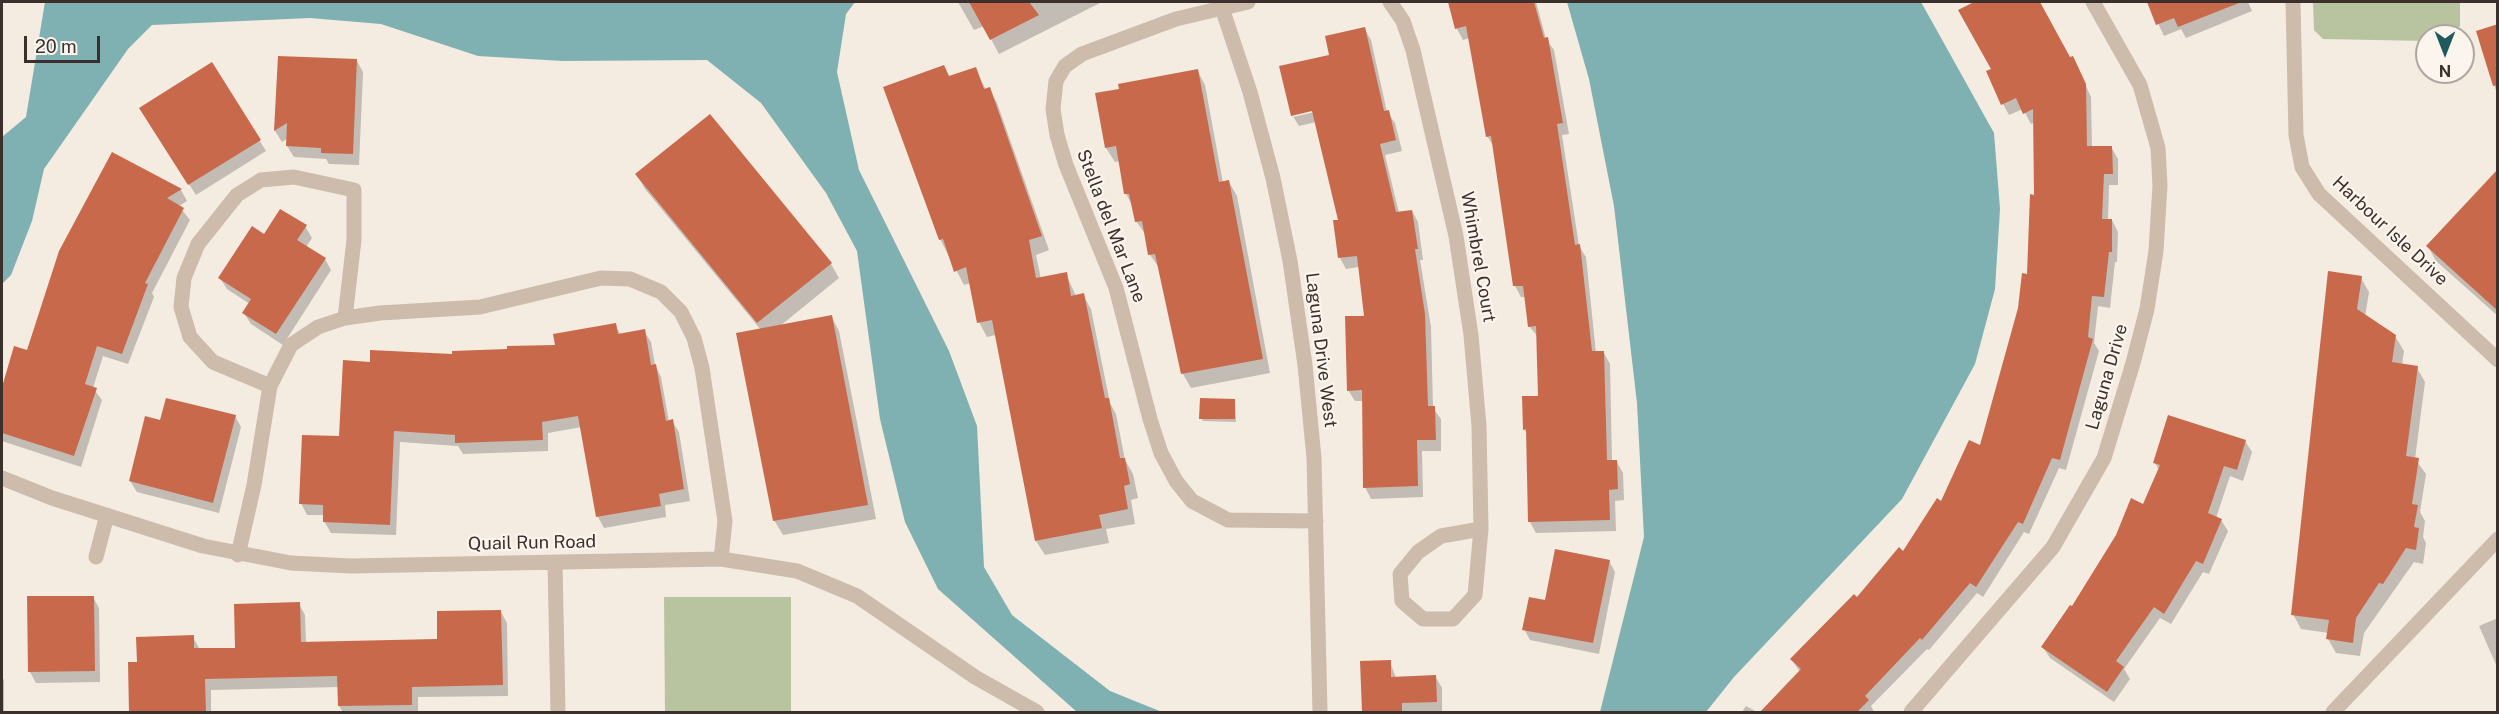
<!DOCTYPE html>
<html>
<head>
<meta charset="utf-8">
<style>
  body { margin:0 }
  #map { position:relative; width:2499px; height:714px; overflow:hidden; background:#f4ebe1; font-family:"Public Sans",sans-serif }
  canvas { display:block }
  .frame { position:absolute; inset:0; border:3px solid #3b302b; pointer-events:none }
  .north { position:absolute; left:2415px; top:24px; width:60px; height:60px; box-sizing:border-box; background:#fbf5ee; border:2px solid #aea6a0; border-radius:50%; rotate:180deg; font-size:16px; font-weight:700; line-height:24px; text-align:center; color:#3b302b }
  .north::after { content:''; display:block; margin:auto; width:21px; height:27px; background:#1f5a5e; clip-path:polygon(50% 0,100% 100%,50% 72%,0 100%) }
  .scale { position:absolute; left:24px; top:36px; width:76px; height:27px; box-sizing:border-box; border:3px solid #3b302b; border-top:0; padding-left:8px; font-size:18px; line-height:21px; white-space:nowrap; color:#3b302b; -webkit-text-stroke:4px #fbf5ee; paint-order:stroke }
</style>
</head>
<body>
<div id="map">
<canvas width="2499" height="714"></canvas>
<div class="frame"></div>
<div class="north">N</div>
<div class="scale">20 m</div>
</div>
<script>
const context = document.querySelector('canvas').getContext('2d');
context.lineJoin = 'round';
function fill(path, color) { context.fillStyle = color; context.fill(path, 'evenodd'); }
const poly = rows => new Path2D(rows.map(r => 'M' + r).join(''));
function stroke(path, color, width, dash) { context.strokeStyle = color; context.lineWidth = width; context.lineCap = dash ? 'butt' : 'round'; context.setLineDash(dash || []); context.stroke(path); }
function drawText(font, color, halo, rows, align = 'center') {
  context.font = font + ' "Public Sans",sans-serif'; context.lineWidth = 4.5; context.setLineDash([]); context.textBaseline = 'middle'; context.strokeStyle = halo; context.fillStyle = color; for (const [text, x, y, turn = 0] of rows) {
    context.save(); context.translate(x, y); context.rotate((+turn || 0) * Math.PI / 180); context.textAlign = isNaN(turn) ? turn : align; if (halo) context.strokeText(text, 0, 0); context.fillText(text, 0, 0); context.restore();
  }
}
const green = poly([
  [2313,2,2460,2,2460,26,2448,36,2427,36,2427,41,2323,39,2314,30],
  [664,597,791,597,791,712,665,712]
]);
const water = poly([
  [45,2,855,2,846,14,837,72,859,170,949,351,977,426,984,567,1012,615,1110,691,1162,712,1077,712,938,589,905,522,880,419,857,251,826,193,761,103,707,60,563,61,478,56,381,24,310,18,152,25,128,49,44,169,32,221,11,275,2,284,2,137,26,117],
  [1567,2,1921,2,1994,133,2000,209,1995,289,1975,364,1902,499,1734,677,1706,712,1600,712,1644,537,1637,403,1614,206,1589,79]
]);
const shadow = poly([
  [958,2,1102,2,999,54,984,26,974,30],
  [1450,2,1536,2,1546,39,1554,50,1569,134,1562,135,1579,246,1586,257,1596,353,1604,353,1610,364,1612,462,1617,462,1623,473,1624,500,1615,501,1616,531,1536,533,1530,522,1528,435,1524,429,1539,397,1538,337,1529,326,1526,297,1521,297,1515,286,1494,147,1487,136,1470,38,1463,40,1457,29],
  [1977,2,2020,2,2023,6,2039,2,2070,58,2078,69,2091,97,2092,148,2111,147,2118,159,2118,185,2109,185,2108,220,2112,220,2118,232,2117,262,2115,262,2110,308,2098,306,2094,343,2099,351,2066,470,2059,468,2029,534,2024,532,1983,597,1977,593,1929,650,1927,649,1871,706,1874,712,1762,712,1800,672,1792,660,1904,553,1981,447,2029,275,2036,196,2035,122,2031,124,2023,109,2009,115,2003,104,1993,69,1960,11],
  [2148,2,2248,2,2252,11,2186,38,2181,29,2164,36],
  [2498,26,2498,97,2477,32],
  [1364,28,1371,40,1387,112,1395,123,1402,151,1385,155,1399,213,1412,211,1418,222,1423,260,1420,260,1431,327,1433,408,1441,419,1441,451,1422,451,1423,497,1371,499,1365,487,1363,401,1355,401,1348,390,1366,317,1359,267,1346,269,1340,258,1335,222,1340,221,1316,122,1299,126,1292,115,1331,56],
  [1319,108,1319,111,1293,117,1293,114],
  [279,58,357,61,363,72,359,165,329,164,326,159,294,157,287,146,288,138,282,142,275,131],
  [975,68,986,90,989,89,997,103,1049,250,1036,255,1041,279,1066,274,1076,296,1083,295,1091,309,1110,403,1116,414,1125,460,1133,474,1138,498,1131,500,1135,524,1106,529,1109,543,1045,555,1036,541,996,335,987,337,979,322,971,283,964,285,940,239,950,78],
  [1197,70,1205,85,1223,183,1229,182,1237,196,1270,373,1191,388,1183,374,1160,269,1150,255,1146,235,1136,221,1133,207,1126,194,1120,161,1115,162,1106,148,1121,90],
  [147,119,259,140,266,151,196,195],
  [112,154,181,190,187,201,179,206,190,220,152,293,154,297,128,364,103,356,93,388,102,400,81,467,2,441,2,392,15,348,28,352],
  [637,175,831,264,839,278,780,326,831,316,839,331,876,519,783,535,774,520,761,330,645,189],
  [2498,178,2498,316,2436,261,2428,246],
  [305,226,312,238,306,247,325,259,331,270,283,345,251,324,244,313,250,304,227,289,220,278,265,236],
  [2361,278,2369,292,2365,317,2395,336,2404,351,2402,365,2417,368,2425,382,2415,459,2426,474,2420,512,2425,521,2423,537,2426,543,2423,564,2414,562,2364,633,2360,656,2336,653,2328,639,2329,633,2301,629,2293,614],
  [615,325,621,335,644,331,651,342,655,365,661,377,669,422,672,421,679,432,690,501,665,505,666,517,604,528,598,517,582,427,548,433,548,451,463,454,458,446,400,442,396,535,331,533,324,521,324,515,307,515,301,503,340,438,371,363,557,346],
  [1235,400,1236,422,1203,421,1201,418],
  [235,416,241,427,219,513,137,492,130,481,161,422],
  [2245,441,2252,452,2243,481,2230,476,2216,518,2221,520,2228,531,2209,574,2203,572,2171,624,2160,618,2124,669,2130,679,2114,702,2050,658,2043,647,2144,506,2159,470,2155,463],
  [1609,561,1615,572,1599,654,1530,640,1524,629,1546,602],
  [93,597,99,608,100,682,36,683,30,672],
  [299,604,305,615,306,644,439,641,501,612,507,623,508,696,418,697,418,712,343,712,339,706,339,687,211,690,211,712,131,712,129,664,138,664,193,637,199,648,237,650],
  [2498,618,2498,669,2479,626],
  [1362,662,1390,662,1396,678,1435,676,1442,688,1442,712,1363,712],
  [2,677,4,680,4,712,2,712],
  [1746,706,1757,712,1742,712]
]);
const building = poly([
  [969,2,1029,2,1039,15,990,40],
  [1448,2,1534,2,1544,38,1548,37,1563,123,1557,124,1575,245,1580,244,1592,351,1604,351,1607,460,1617,460,1618,489,1609,490,1610,520,1528,522,1526,429,1523,430,1522,396,1538,396,1536,326,1528,327,1523,286,1513,286,1491,136,1486,137,1466,26,1455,29],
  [1974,2,2040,2,2070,57,2073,56,2086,84,2087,146,2112,146,2113,174,2104,174,2102,219,2112,219,2112,252,2109,252,2104,297,2092,296,2088,337,2093,339,2060,460,2052,458,2023,524,2018,522,1976,587,1970,583,1922,640,1920,638,1865,696,1869,700,1857,712,1760,712,1801,669,1790,659,1854,594,1857,597,1899,547,1903,551,1937,498,1941,501,1969,440,1980,445,2018,308,2022,273,2027,274,2030,194,2034,195,2033,109,2023,114,2016,98,2001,105,1986,71,1991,69,1958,10],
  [2147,2,2239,2,2239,3,2178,27,2174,18,2156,25],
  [2498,24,2498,85,2493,86,2476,31],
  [1365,27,1384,111,1389,110,1396,140,1380,144,1396,212,1412,210,1418,249,1415,249,1425,314,1428,406,1435,406,1436,440,1417,440,1418,486,1363,488,1362,390,1347,391,1345,316,1364,316,1357,256,1338,258,1333,220,1338,220,1312,111,1291,116,1279,66,1329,55,1325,36],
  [278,56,357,59,353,154,321,153,321,148,286,146,287,123,274,131],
  [212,62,261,140,188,185,139,108],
  [944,65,949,76,976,67,984,89,990,87,1042,236,1029,240,1036,278,1067,272,1071,296,1084,293,1105,398,1109,398,1120,458,1125,458,1130,484,1124,486,1128,509,1099,515,1102,528,1035,541,992,320,977,323,966,267,954,272,943,239,939,240,883,87],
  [1198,69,1219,182,1229,180,1263,359,1181,374,1155,254,1148,255,1142,221,1135,222,1129,194,1124,194,1116,146,1105,148,1095,93,1119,89,1118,84],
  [710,114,832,263,757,323,635,174],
  [112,152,182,189,167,198,184,208,145,283,148,284,122,354,97,346,85,384,97,388,74,456,2,433,2,387,14,346,27,350,59,251],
  [2498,169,2498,311,2426,246],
  [280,209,307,225,297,240,326,258,276,334,242,313,251,299,218,278,252,226,264,234],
  [2328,271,2362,276,2357,309,2396,335,2392,362,2418,366,2406,456,2419,458,2412,504,2418,505,2414,527,2419,528,2416,550,2406,548,2383,584,2379,583,2356,618,2353,643,2326,639,2329,620,2291,615],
  [832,315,868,505,773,521,736,333],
  [616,323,618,334,645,329,651,365,656,364,666,421,673,419,684,489,659,494,661,506,596,517,578,416,542,422,543,440,455,443,455,435,394,431,390,525,323,522,323,505,299,504,302,435,339,436,343,360,370,362,370,350,452,354,452,351,507,349,507,346,555,345,553,334],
  [166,398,236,415,213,503,129,481,145,416,160,420],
  [1200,398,1235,399,1235,419,1199,419],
  [2168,415,2246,440,2237,470,2224,466,2208,513,2222,519,2203,564,2196,561,2164,614,2154,607,2116,661,2124,667,2107,692,2041,647,2070,605,2072,606,2116,535,2131,498,2143,504,2160,465,2153,463],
  [1555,549,1610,560,1593,643,1522,630,1529,597,1545,600],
  [27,596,94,596,95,671,28,672],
  [300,602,301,642,437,639,437,611,501,610,503,685,412,687,412,705,338,706,337,676,205,679,206,712,129,712,128,662,137,662,136,637,194,635,194,648,235,648,234,604],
  [1391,660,1391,677,1436,675,1437,702,1402,703,1402,712,1362,712,1360,661]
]);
const minor = poly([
  [1220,2,1250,92,1273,178,1290,261,1305,365,1314,458,1320,712],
  [1248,2,1176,19,1082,54,1065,66,1056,81,1053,109,1057,135,1066,165,1116,288,1150,419,1161,453,1176,481,1192,501,1228,520,1316,521],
  [1390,2,1403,21,1413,50,1456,236,1471,335,1479,426,1481,529],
  [2293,2,2296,135,2302,167,2319,194,2498,360],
  [270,386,213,362,190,337,181,307,184,278,198,244,237,195,261,180,294,177,354,190,354,240,345,318],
  [2,478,52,498,203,546,291,563,351,566,721,559,797,571,857,596,975,677,1037,712],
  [1481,529,1475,595,1453,619,1423,619,1402,601,1400,574,1418,552,1441,536,1481,529],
  [238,555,254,485,270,386,291,345,318,327,345,318,380,313,480,307,601,278,630,279,661,292,681,312,694,338,702,368,725,521,721,559],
  [96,557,107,515],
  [555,562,558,712],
  [1911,712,2053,547,2104,458,2133,363,2147,309,2156,251,2160,185,2158,148,2140,85,2093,2],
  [2333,712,2498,539]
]);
const streetNames = [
  ["Stella del Mar Lane",1111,226,69],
  ["Harbour Isle Drive",2390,231,43],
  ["Whimbrel Court",1478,257,80],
  ["Laguna Drive West",1321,350,83],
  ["Laguna Drive",2107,377,-74],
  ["Quail Run Road",532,543,-1]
];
fill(green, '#b8c4a0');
fill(water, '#7fb0b2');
fill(shadow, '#0003');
fill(building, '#c8694b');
stroke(minor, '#cdbbac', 15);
drawText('18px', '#3b302b', '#fbf5ee', streetNames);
</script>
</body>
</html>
